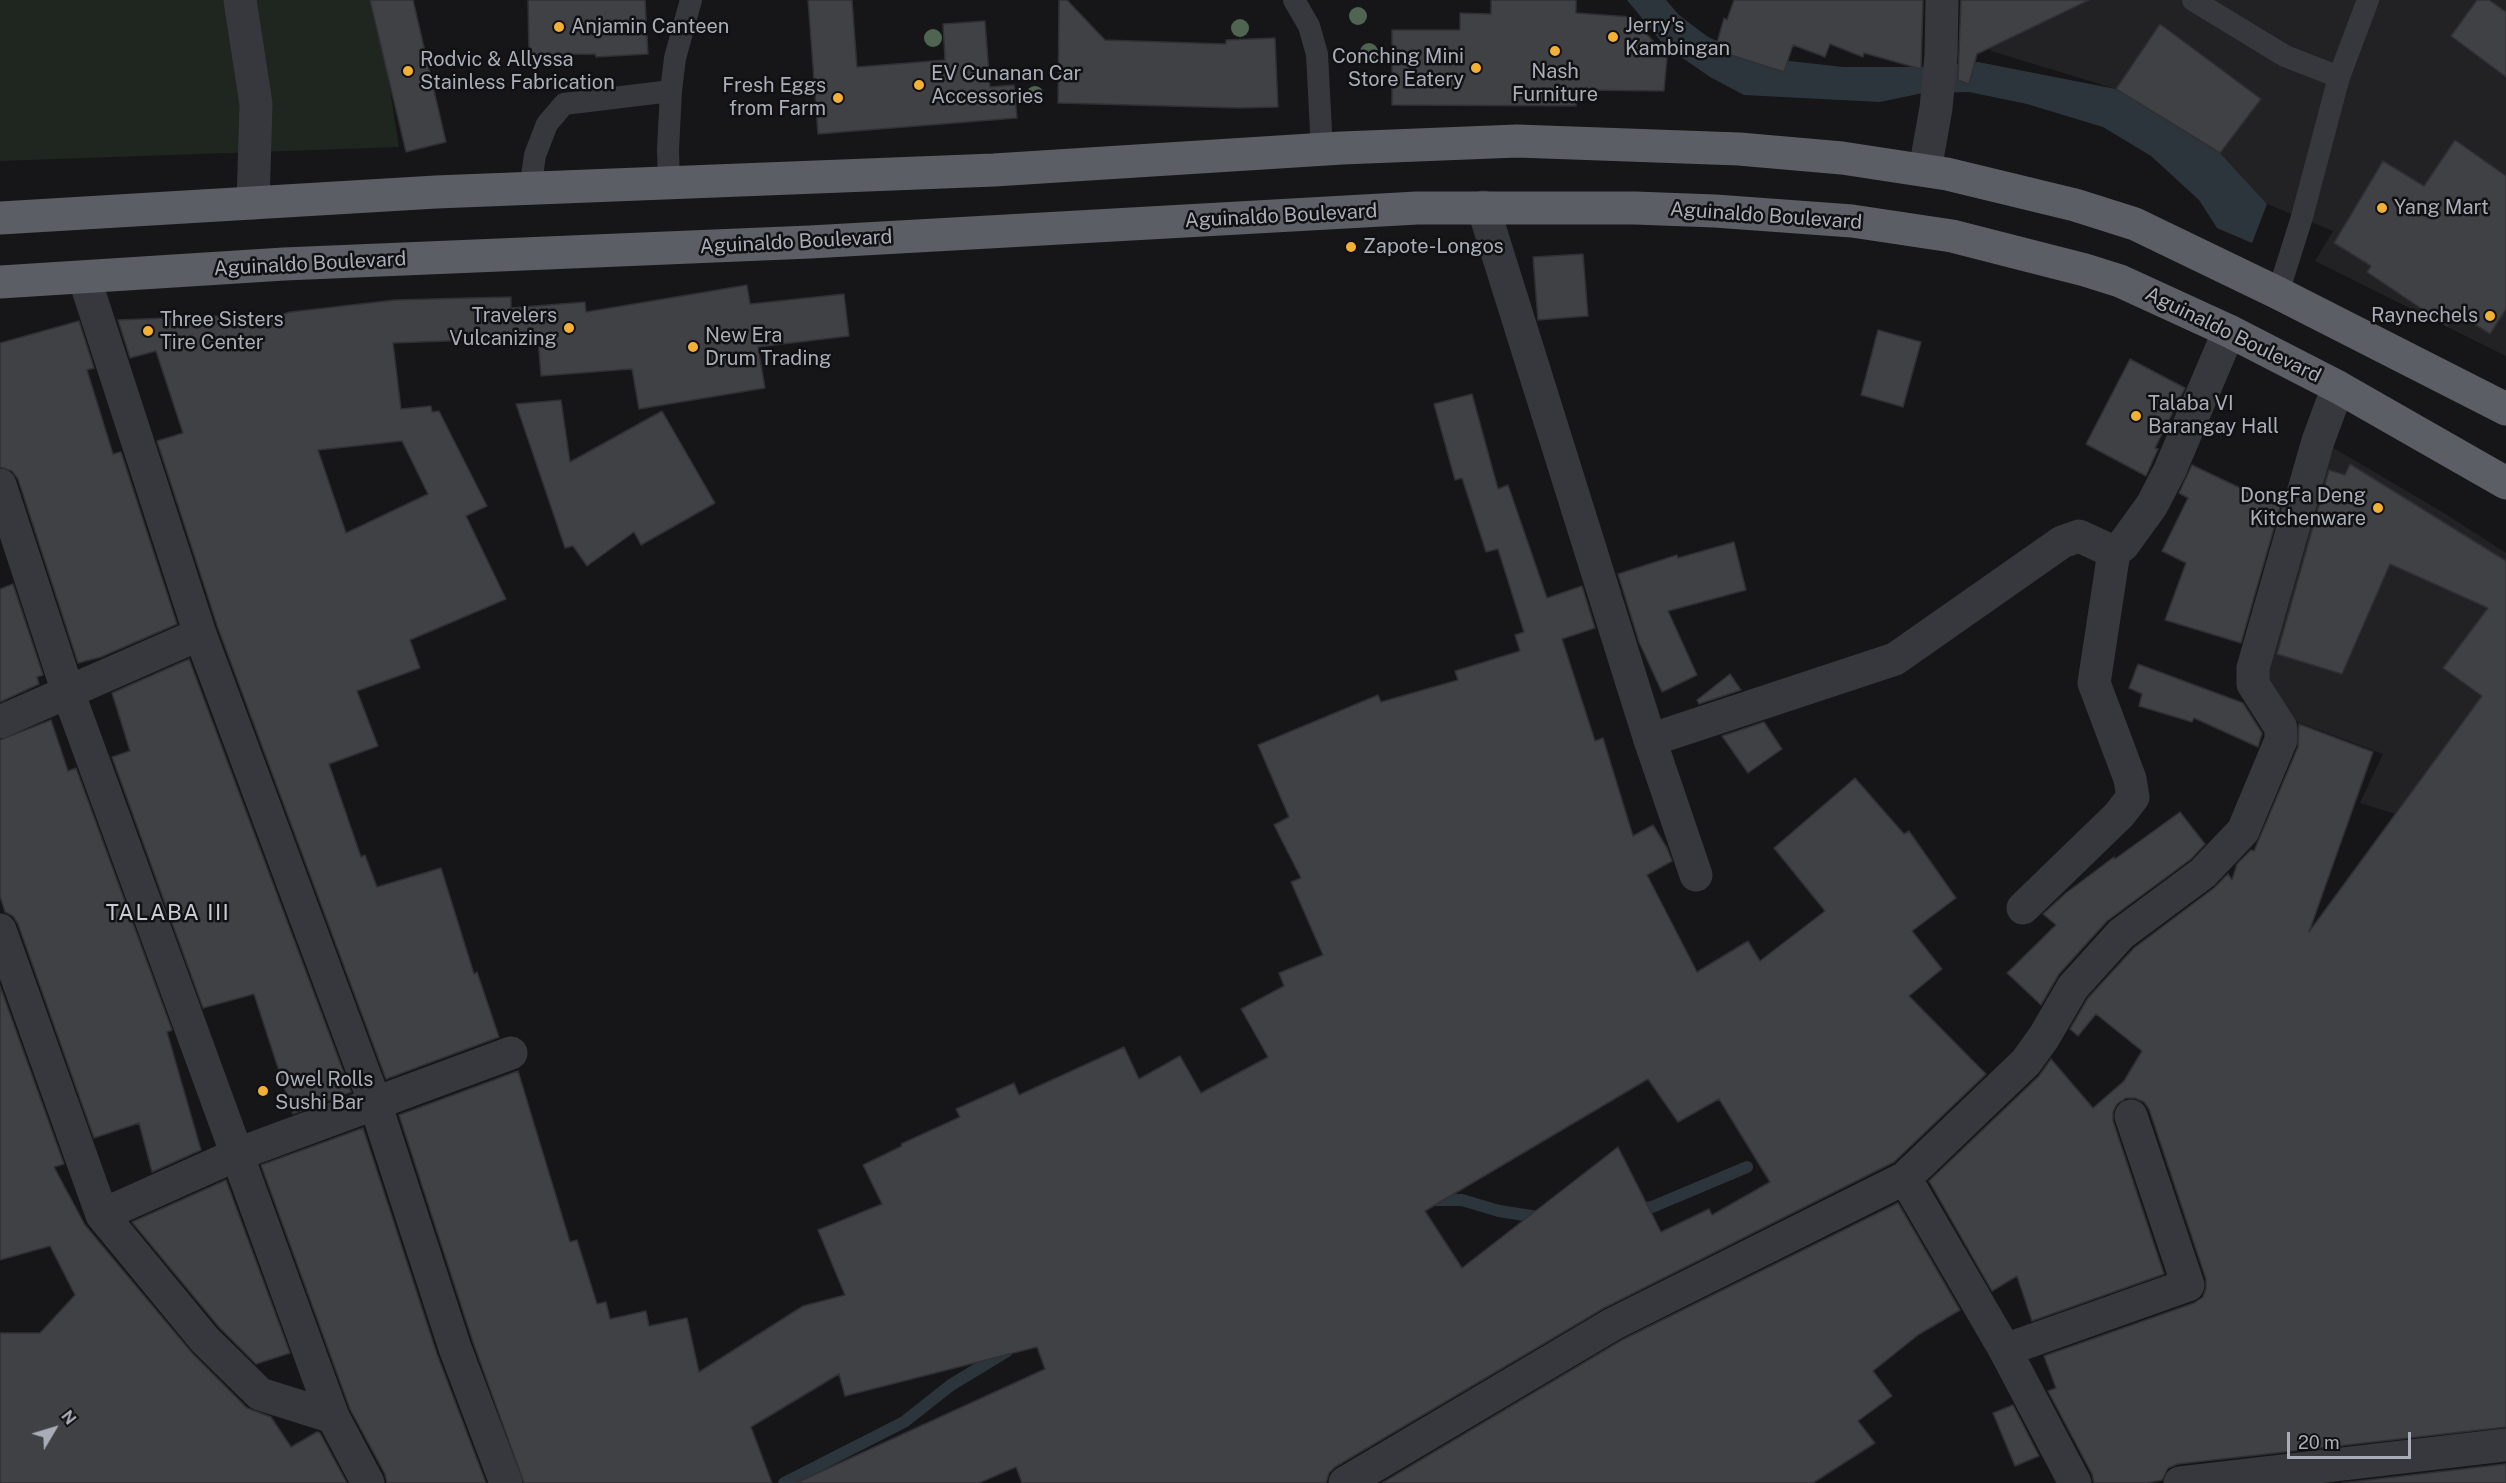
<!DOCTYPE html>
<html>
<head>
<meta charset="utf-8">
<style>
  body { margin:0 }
  #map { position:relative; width:2506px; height:1483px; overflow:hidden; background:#161618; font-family:"Public Sans",sans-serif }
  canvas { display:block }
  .north { position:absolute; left:24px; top:1399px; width:60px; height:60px; -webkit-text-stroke:4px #111113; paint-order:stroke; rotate:52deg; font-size:16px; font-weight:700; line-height:24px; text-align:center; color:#a8adb8 }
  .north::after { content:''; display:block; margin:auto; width:21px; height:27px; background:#a8adb8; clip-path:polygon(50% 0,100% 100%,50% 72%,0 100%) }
  .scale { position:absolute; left:2287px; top:1432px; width:124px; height:27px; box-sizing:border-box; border:3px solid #a8adb8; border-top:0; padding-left:8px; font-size:18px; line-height:21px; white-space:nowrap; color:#a8adb8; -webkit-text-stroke:4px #111113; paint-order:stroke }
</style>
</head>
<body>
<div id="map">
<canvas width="2506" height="1483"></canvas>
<div class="north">N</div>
<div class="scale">20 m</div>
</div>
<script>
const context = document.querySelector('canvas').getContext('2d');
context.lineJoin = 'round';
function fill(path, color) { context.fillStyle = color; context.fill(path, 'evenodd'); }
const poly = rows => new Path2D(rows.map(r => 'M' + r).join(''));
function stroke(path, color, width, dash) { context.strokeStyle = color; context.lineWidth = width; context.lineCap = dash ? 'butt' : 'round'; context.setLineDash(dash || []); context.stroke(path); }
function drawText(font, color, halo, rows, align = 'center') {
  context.font = font + ' "Public Sans",sans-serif'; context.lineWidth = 5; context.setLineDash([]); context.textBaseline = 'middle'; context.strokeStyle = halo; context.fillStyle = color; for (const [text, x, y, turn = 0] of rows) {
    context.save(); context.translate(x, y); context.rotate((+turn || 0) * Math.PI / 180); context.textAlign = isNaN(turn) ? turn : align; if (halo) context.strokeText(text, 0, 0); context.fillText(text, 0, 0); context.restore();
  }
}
const built = poly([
  [1972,0,2506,0,2506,356,2315,261,2333,231,2267,204,2220,153,2116,89,1991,51],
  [2330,446,2444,513,2506,553,2506,848,2360,803,2383,754,2290,719,2260,686]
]);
const green = poly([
  [0,0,376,0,399,147,0,161]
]);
const water = poly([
  [1627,0,1666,0,1679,15,1708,37,1739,50,1772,59,1843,67,1925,67,1978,62,2116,89,2220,153,2267,204,2252,243,2217,228,2199,200,2151,156,2103,127,2027,104,1969,92,1923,93,1880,102,1744,95,1710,77,1664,45]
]);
const stream = poly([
  [1428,1200,1462,1200,1499,1211,1544,1218],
  [1632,1211,1652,1207,1747,1167],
  [784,1483,904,1422,951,1385,1007,1351]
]);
const building = poly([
  [370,0,413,0,446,142,406,152,370,0],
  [528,0,645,0,648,54,596,57,595,54,529,55,528,0],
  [808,0,852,0,857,67,945,60,943,24,985,21,990,87,1014,85,1017,118,818,134,808,0],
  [1059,0,1067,0,1105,40,1226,44,1226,40,1275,38,1278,107,1239,108,1058,103,1059,0],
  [1491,0,1576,0,1576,13,1632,17,1667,57,1664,91,1576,90,1576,106,1392,105,1392,30,1460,30,1460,13,1491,14,1491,0],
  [1734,0,1923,0,1921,69,1864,53,1863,57,1830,44,1825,57,1793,45,1784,72,1715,50,1724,18,1727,20,1734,0],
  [1961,0,2089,0,1977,54,1969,84,1958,80,1961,0],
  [2477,0,2489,0,2506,12,2506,77,2451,36,2477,0],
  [2160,24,2261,99,2220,153,2116,89,2160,24],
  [2455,140,2506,176,2506,309,2490,334,2456,312,2447,326,2367,272,2371,266,2334,243,2383,161,2424,186,2455,140],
  [1583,254,1588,316,1538,320,1533,257,1583,254],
  [747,285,750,304,844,294,849,336,758,347,765,388,639,409,632,369,541,376,538,338,475,343,475,340,393,343,401,409,431,406,432,412,439,411,487,506,466,516,506,599,410,640,420,668,357,691,378,746,329,764,361,857,365,855,377,887,441,868,474,974,477,972,499,1037,386,1079,218,628,157,441,183,433,156,351,130,358,118,320,238,315,240,328,290,312,395,300,467,298,511,297,511,308,585,302,586,312,747,285],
  [402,441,428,494,346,533,318,450,402,441],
  [79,321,94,368,87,370,113,454,121,452,177,624,101,657,78,663,18,479,12,471,0,467,0,343,79,321],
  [1878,330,1921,342,1903,407,1861,395,1878,330],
  [2130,359,2185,388,2155,448,2158,449,2146,476,2086,444,2130,359],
  [1472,394,1498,489,1508,485,1547,598,1582,586,1595,628,1562,639,1595,741,1603,738,1633,836,1653,825,1667,848,1672,861,1647,875,1697,972,1748,941,1760,961,1825,911,1774,848,1855,778,1904,834,1909,831,1956,898,1912,931,1942,969,1909,996,1986,1074,1894,1162,1604,1308,1335,1467,1329,1473,1326,1483,1022,1483,1016,1467,979,1483,796,1483,1045,1369,1037,1347,845,1396,839,1374,751,1427,772,1483,524,1483,473,1342,399,1115,518,1071,570,1242,577,1240,597,1304,606,1302,610,1319,646,1311,649,1326,687,1318,699,1372,803,1306,845,1295,818,1230,882,1204,863,1165,902,1146,901,1144,960,1117,956,1109,1014,1083,1019,1095,1124,1047,1139,1079,1180,1056,1201,1093,1268,1057,1241,1009,1284,986,1279,973,1323,955,1291,882,1301,878,1274,825,1289,817,1258,745,1378,695,1381,702,1458,680,1455,671,1520,651,1515,635,1524,632,1498,549,1486,552,1462,478,1455,480,1434,404,1472,394],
  [1648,1079,1678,1122,1719,1099,1770,1182,1712,1215,1709,1209,1661,1232,1618,1147,1462,1268,1425,1211,1648,1079],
  [561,400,570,462,662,411,715,503,641,545,634,532,587,566,573,546,565,548,516,404,561,400],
  [2350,464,2506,561,2506,1427,2178,1464,2168,1468,2162,1480,2147,1483,2094,1483,2092,1474,2048,1391,2056,1388,2044,1356,2194,1303,2203,1297,2206,1288,2206,1279,2149,1109,2144,1102,2135,1098,2126,1098,2117,1104,2113,1112,2113,1121,2164,1274,2032,1321,2017,1276,1992,1291,1929,1181,2039,1076,2051,1059,2093,1108,2124,1081,2142,1051,2096,1014,2078,1036,2070,1029,2088,998,2134,948,2214,888,2228,874,2232,880,2237,864,2251,850,2254,851,2298,747,2299,724,2373,752,2309,932,2482,696,2443,668,2488,608,2390,564,2342,674,2277,654,2329,470,2345,475,2350,464],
  [2192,465,2280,507,2241,643,2165,620,2186,563,2162,551,2188,498,2179,493,2192,465],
  [1734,542,1746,590,1668,611,1697,675,1662,692,1639,642,1618,574,1677,555,1678,558,1734,542],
  [13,584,43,675,37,677,39,684,0,702,0,589,13,584],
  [189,659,351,1092,293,1114,254,994,203,1008,112,757,130,751,112,693,189,659],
  [2138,664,2243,703,2262,733,2258,747,2194,718,2192,722,2139,706,2142,694,2129,688,2138,664],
  [1730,674,1741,690,1699,704,1697,700,1730,674],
  [51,720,68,771,76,768,172,1030,167,1032,201,1150,152,1172,139,1123,94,1138,18,924,13,916,5,912,0,896,0,740,51,720],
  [1764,722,1782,749,1748,773,1722,736,1764,722],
  [2180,812,2205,844,2191,859,2107,921,2059,974,2041,1005,2007,973,2056,925,2043,914,2066,893,2114,857,2115,859,2180,812],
  [0,986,64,1164,54,1167,85,1225,192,1353,247,1408,271,1417,291,1447,317,1432,320,1433,347,1483,0,1483,0,1333,40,1333,75,1295,50,1246,0,1260,0,986],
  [363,1128,437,1354,486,1483,387,1483,385,1474,350,1409,261,1165,363,1128],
  [226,1180,290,1353,256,1364,219,1327,132,1222,226,1180],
  [1898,1203,1960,1310,1918,1335,1873,1371,1892,1396,1858,1421,1875,1443,1813,1483,1382,1483,1622,1340,1898,1203],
  [2013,1405,2039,1456,2015,1466,1993,1413,2013,1405],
  [2506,1464,2506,1483,2342,1483,2506,1464]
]);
const service = poly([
  [1294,0,1309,26,1317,54,1322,150],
  [2193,0,2285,56,2339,77],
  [669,185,668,150,671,91,675,58,691,0],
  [530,190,535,155,547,124,564,104,671,91],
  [2278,293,2302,217,2339,77,2368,0]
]);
const minor = poly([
  [240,0,256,104,253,203],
  [1925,170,1936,108,1941,56,1942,0],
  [1483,207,1650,740,1696,875],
  [84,277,200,634,375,1103,455,1348,506,1483],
  [0,485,68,692,333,1417,368,1483],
  [0,722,200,634],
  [1650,740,1895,659,2062,542,2079,536,2114,552,2123,545,2152,505,2170,470,2229,331],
  [2023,908,2119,815,2133,797,2130,779,2094,683,2114,552],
  [0,930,102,1215,205,1340,260,1394,333,1417],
  [1905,1178,2026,1062,2044,1037,2073,987,2121,934,2203,873,2243,831,2281,740,2281,728,2253,684,2253,668,2318,441,2338,387],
  [102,1215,238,1154,511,1053],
  [2005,1350,2188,1285,2131,1116],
  [1345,1483,1613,1324,1905,1178,2005,1350,2075,1483],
  [2180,1483,2506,1445]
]);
const trunk = poly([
  [0,218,436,192,994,170,1342,148,1517,141,1739,149,1842,158,1947,174,2075,205,2135,224,2278,293,2506,409],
  [0,282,284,264,810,242,1417,208,1635,208,1715,211,1852,221,1952,236,2085,270,2120,281,2229,331,2338,387,2506,483]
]);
const trees = [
  [1358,16],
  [1240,28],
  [933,38],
  [1369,52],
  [1035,95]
];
const markers = [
  [559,27,6,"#f2b134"],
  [1613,37,6,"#f2b134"],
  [1555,51,6,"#f2b134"],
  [1476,68,6,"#f2b134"],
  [408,71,6,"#f2b134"],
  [919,85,6,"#f2b134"],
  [838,98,6,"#f2b134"],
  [2382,208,6,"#f2b134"],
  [1351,247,6,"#f2b134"],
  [2490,316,6,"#f2b134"],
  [569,328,6,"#f2b134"],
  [148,331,6,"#f2b134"],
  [693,347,6,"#f2b134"],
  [2136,416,6,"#f2b134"],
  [2378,508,6,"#f2b134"],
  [263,1091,6,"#f2b134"]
];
const poiNames = [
  ["Jerry's",1625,26],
  ["Kambingan",1625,49],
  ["Anjamin Canteen",571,27],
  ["Conching Mini",1464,57,"right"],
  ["Store Eatery",1464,80,"right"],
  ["Rodvic & Allyssa",420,60],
  ["Stainless Fabrication",420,83],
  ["Nash",1555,72,"center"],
  ["Furniture",1555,95,"center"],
  ["EV Cunanan Car",931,74],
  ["Accessories",931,97],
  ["Fresh Eggs",826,86,"right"],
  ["from Farm",826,109,"right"],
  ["Yang Mart",2394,208],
  ["Zapote-Longos",1363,247],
  ["Travelers",557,316,"right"],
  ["Vulcanizing",557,339,"right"],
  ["Raynechels",2478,316,"right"],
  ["Three Sisters",160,320],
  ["Tire Center",160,343],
  ["New Era",705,336],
  ["Drum Trading",705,359],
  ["Talaba VI",2148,404],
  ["Barangay Hall",2148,427],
  ["DongFa Deng",2366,496,"right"],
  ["Kitchenware",2366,519,"right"],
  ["Owel Rolls",275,1080],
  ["Sushi Bar",275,1103]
];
const streetNames = [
  ["Aguinaldo Boulevard",1281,216,-3],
  ["Aguinaldo Boulevard",1766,216,4],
  ["Aguinaldo Boulevard",796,242,-3],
  ["Aguinaldo Boulevard",310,264,-3],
  ["Aguinaldo Boulevard",2233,335,26]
];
const quarterNames = [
  ["TALABA III",168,913]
];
fill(built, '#222225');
fill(green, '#1e261f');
fill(water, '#2c353c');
stroke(stream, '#2c353c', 12);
fill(building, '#404145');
stroke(building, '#303034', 1.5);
stroke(service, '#37383d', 22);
stroke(minor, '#37383d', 33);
stroke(trunk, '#5b5e65', 33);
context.fillStyle = '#506452';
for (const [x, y] of trees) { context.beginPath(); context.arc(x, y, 9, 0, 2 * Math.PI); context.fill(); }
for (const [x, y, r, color] of markers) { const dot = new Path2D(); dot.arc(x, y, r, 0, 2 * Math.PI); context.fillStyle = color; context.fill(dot); stroke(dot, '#111113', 2); }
drawText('20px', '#a8adb8', '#111113', poiNames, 'left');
drawText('20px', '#a8adb8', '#111113', streetNames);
context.letterSpacing = '1.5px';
drawText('22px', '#c9ccd4', '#111113', quarterNames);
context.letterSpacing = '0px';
</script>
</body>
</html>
